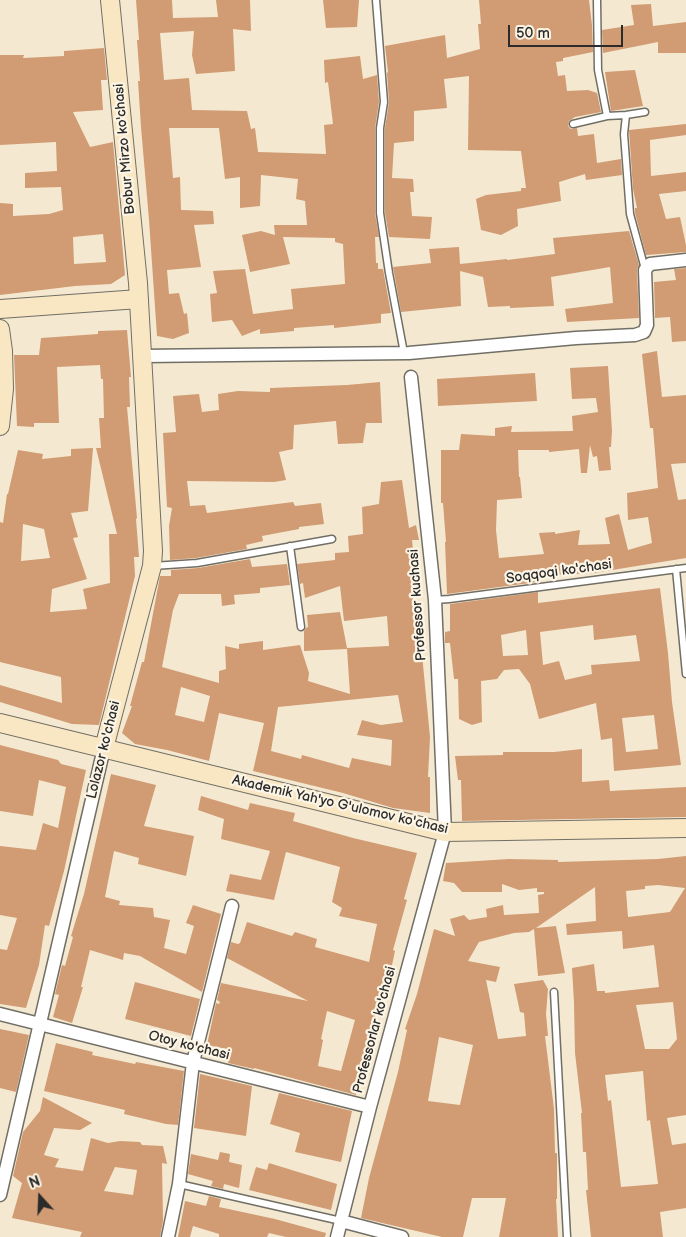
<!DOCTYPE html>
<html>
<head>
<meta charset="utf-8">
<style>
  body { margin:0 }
  #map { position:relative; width:686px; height:1237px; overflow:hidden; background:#f4e9d0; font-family:"Balsamiq Sans",sans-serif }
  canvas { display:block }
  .north { position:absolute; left:15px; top:1172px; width:50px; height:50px; -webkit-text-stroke:4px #fcf5e5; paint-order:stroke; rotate:340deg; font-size:14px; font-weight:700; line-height:20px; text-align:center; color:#2b2b2b }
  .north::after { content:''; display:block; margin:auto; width:18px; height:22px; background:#2b2b2b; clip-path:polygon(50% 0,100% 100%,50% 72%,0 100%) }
  .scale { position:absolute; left:508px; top:25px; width:115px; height:22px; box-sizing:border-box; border:2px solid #2b2b2b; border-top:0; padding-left:6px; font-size:15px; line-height:18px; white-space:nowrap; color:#2b2b2b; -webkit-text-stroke:4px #fcf5e5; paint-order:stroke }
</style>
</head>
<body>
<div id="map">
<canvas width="686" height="1237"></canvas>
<div class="north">N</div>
<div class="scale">50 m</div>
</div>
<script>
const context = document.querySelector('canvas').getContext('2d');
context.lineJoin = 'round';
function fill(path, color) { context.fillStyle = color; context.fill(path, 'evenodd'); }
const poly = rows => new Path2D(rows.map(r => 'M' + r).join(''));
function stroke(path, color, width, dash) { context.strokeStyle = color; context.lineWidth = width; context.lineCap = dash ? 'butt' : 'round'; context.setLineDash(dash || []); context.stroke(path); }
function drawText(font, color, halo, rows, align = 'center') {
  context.font = font + ' "Balsamiq Sans",sans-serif'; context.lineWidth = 4.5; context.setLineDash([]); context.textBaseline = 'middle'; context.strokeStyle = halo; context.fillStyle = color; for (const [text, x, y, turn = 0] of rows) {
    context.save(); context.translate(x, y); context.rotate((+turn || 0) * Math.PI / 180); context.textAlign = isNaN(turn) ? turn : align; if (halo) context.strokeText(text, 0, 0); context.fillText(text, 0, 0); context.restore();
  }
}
const building = poly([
  [136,0,172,0,173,18,218,17,216,0,250,0,251,31,233,29,235,71,196,74,192,55,194,31,160,33,164,80,189,78,192,110,247,111,251,129,255,128,258,152,326,154,324,125,333,124,328,82,325,83,324,60,360,56,363,79,377,75,379,102,375,128,375,213,379,237,375,237,376,263,378,263,378,269,383,269,391,313,381,314,381,323,334,328,334,325,294,328,294,331,260,334,260,329,242,336,232,320,212,322,210,294,217,293,213,271,245,269,253,314,293,309,291,289,345,284,343,244,335,242,335,238,283,237,290,264,250,272,242,235,261,231,275,235,274,225,307,225,305,201,296,199,298,179,261,175,260,206,240,208,240,177,225,179,219,128,169,128,173,178,180,177,181,210,213,211,214,224,194,225,201,267,167,270,169,294,179,293,184,314,187,313,189,333,173,339,157,336,149,220,141,127,138,81,140,81,137,40,139,40],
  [323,0,359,0,357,27,326,28],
  [479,0,589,0,592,25,593,52,563,58,563,61,556,62,558,76,565,75,567,91,588,90,597,93,601,112,575,117,569,121,568,126,571,129,577,128,578,136,594,134,597,163,621,159,622,175,586,180,585,174,559,182,561,201,517,209,518,226,501,235,481,230,476,199,486,195,521,191,521,188,526,188,521,151,468,150,469,76,444,79,447,108,414,111,414,141,394,143,392,178,413,179,414,192,410,192,412,216,432,217,430,239,389,237,385,213,385,128,389,102,387,73,388,72,385,46,445,35,447,58,480,49,478,24,481,24],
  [651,4,653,26,686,22,686,53,658,53,658,42,603,53,602,30,634,25,631,5],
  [104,48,107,80,101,80,103,110,73,112,90,147,113,142,125,275,111,284,75,286,0,295,0,203,13,204,13,216,49,214,63,210,61,187,25,188,25,173,57,171,56,142,0,145,0,55,24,55,23,58,64,56,64,51],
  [103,234,106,262,74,264,73,237],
  [635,70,643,106,611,111,605,72],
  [686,124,686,135,650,140,651,176,686,172,686,191,659,194,666,219,680,217,686,245,686,252,646,255,635,213,635,208,637,208,633,189,629,130],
  [629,231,639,265,637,270,639,318,567,322,565,309,613,303,610,267,551,277,554,306,510,308,510,306,488,307,483,277,460,271,461,306,401,312,393,267,431,263,429,249,459,247,460,264,507,259,507,260,555,254,553,238],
  [686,268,686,341,672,342,670,317,655,318,654,282,676,280,674,269],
  [127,330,131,377,129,377,130,407,127,407,137,518,136,519,139,557,134,557,135,576,99,725,72,724,0,702,0,685,62,703,61,677,0,662,0,522,3,523,7,494,8,494,18,450,43,454,42,459,71,456,71,449,93,448,88,511,71,513,78,537,73,538,87,579,52,589,50,612,87,609,83,589,110,583,109,534,117,534,96,448,101,448,99,418,104,418,103,379,101,379,100,365,57,367,59,423,34,423,34,427,17,426,14,355,39,355,41,338,98,334,98,331],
  [23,524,44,529,50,558,21,561],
  [657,351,662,397,686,395,686,463,671,464,678,500,686,499,686,558,594,573,555,575,536,578,537,582,447,594,445,542,446,542,443,503,441,503,441,450,459,450,461,434,495,436,495,428,512,426,511,432,573,431,572,416,598,412,596,398,572,399,570,368,608,366,612,431,611,447,609,447,611,470,599,471,597,456,593,457,590,445,587,473,581,473,579,449,549,452,549,450,518,450,519,477,520,477,522,498,497,500,496,530,499,558,544,554,539,533,555,532,555,534,580,530,578,545,610,544,605,518,619,514,628,550,652,543,648,517,628,520,627,493,658,488,653,428,650,428,642,354],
  [535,373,537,401,438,406,437,379],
  [380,382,382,423,366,423,363,443,338,444,336,421,294,425,293,449,279,452,286,480,274,482,187,481,190,506,205,505,207,513,293,502,295,506,321,503,324,524,299,527,299,529,262,536,263,541,246,545,247,549,196,558,170,560,169,526,172,508,167,507,163,433,176,432,173,396,199,394,202,412,219,410,218,394,238,391,270,392,270,388,347,385],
  [402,480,409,528,416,525,419,540,412,540,417,587,411,588,421,644,430,737,428,777,430,777,430,813,393,808,343,793,253,771,264,723,219,713,209,761,167,750,135,744,122,733,132,706,130,706,142,662,144,662,160,576,171,576,171,570,198,568,250,559,252,567,287,564,290,585,260,588,260,593,234,595,235,604,222,606,221,594,179,594,173,610,162,667,219,683,219,671,226,669,225,646,239,649,239,644,263,641,263,650,300,645,309,673,308,681,350,694,347,649,304,651,304,631,306,628,308,627,307,615,340,612,347,648,389,646,387,616,344,621,340,586,305,598,303,583,300,584,297,564,335,560,335,553,349,552,348,536,363,534,362,507,379,504,381,482],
  [181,687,210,696,204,722,175,715],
  [398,695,403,722,381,725,362,720,357,735,392,740,391,766,352,758,349,768,302,755,301,759,271,751,278,707],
  [660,588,668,653,672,702,681,765,614,771,612,738,601,740,596,703,539,719,530,684,519,669,504,670,497,679,481,681,482,722,472,725,459,719,458,679,454,679,450,643,445,643,445,632,450,631,450,604,538,592,538,603],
  [593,625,594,640,636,635,640,661,591,665,592,674,565,680,559,661,543,665,540,632],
  [526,630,528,655,503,656,501,635],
  [654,715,658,749,626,752,622,718],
  [0,745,58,760,61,764,86,770,64,871,49,926,45,925,39,965,26,1008,0,1004,0,949,7,950,17,918,0,915,0,846,36,850,43,823,58,828,66,787,39,780,33,816,0,811],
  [582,749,582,782,609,780,610,791,686,787,686,817,462,821,461,780,458,780,455,756,503,755,503,752,554,752],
  [111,774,156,785,144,826,194,836,186,876,138,864,139,858,114,851,105,897,120,901,119,905,153,908,154,917,170,920,164,948,186,954,194,926,186,923,193,905,221,914,202,992,140,956,124,953,123,960,90,950,81,987,83,987,72,1023,53,1017,59,995,55,994,62,965,65,966,73,937,71,936,84,894],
  [201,796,248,810,250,803,295,813,293,821,353,838,417,853,404,899,407,900,393,950,395,951,392,965,365,1050,367,1050,356,1095,254,1068,254,1069,228,1063,232,1050,207,1045,216,1003,219,1004,220,1002,217,1000,221,983,308,1001,227,958,231,942,238,944,240,943,247,922,292,936,295,932,317,939,315,947,369,962,377,924,339,916,342,908,332,902,340,867,286,852,274,900,226,891,230,874,261,880,270,851,221,839,224,819,198,810],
  [327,1011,355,1020,341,1071,318,1066,323,1040,321,1039],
  [686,856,686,1115,667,1118,672,1145,686,1143,686,1208,660,1212,663,1237,591,1237,586,1190,588,1190,586,1152,583,1152,581,1113,582,1113,575,1053,574,1003,572,968,594,964,597,991,605,991,605,993,659,987,654,945,623,949,622,931,567,935,566,924,596,921,595,887,536,928,556,926,565,973,538,976,534,929,529,932,514,933,479,942,468,961,500,967,496,982,486,980,498,1039,526,1036,524,1013,520,1012,514,984,543,980,548,989,546,1014,548,1036,545,1036,554,1109,555,1153,557,1153,557,1199,556,1199,558,1237,499,1237,506,1198,472,1198,463,1237,442,1237,361,1218,369,1178,398,1072,407,1030,405,1029,417,994,434,929,455,936,450,919,464,915,469,920,487,917,486,909,503,905,504,915,539,913,538,895,544,894,544,892,537,892,537,888,519,890,502,884,502,892,462,892,454,883,443,881,446,863,509,859,558,860,558,862,658,859],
  [658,885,685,888,670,912,628,917,626,891,645,889,645,886],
  [673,1002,677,1039,669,1049,645,1049,636,1005],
  [439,1037,473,1045,460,1105,428,1101],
  [643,1071,647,1121,650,1120,658,1184,621,1187,611,1100,608,1101,605,1075],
  [135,982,200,999,191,1036,125,1019],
  [0,1029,29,1035,16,1092,0,1088],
  [56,1043,93,1052,92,1055,135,1064,136,1062,184,1071,178,1125,166,1124,124,1114,125,1110,44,1091],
  [200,1074,252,1086,246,1136,194,1128],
  [279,1093,352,1111,341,1162,295,1152,300,1133,270,1124],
  [43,1097,92,1123,80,1130,54,1128,44,1155,59,1159,55,1167,83,1171,91,1138,108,1143,120,1141,140,1142,142,1145,163,1146,167,1164,162,1163,163,1221,160,1237,80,1237,82,1232,12,1218,22,1183,13,1176,23,1132,40,1111],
  [115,1167,137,1170,133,1195,104,1191],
  [220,1152,230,1154,229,1162,242,1165,239,1188,224,1184,223,1189,211,1186,213,1181,188,1174,191,1154,218,1160],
  [269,1163,337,1184,331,1210,249,1190,256,1167,267,1170],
  [209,1196,221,1199,219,1207,275,1219,326,1233,325,1237,286,1237,269,1233,267,1237,219,1237,219,1234,193,1226,190,1237,178,1237,185,1201,206,1206]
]);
const lane = poly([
  [376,0,384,102,380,128,380,213,389,273,404,353],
  [597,0,598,70,607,116],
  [626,115,624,134,630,214,645,269],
  [573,124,607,116,626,115,645,112],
  [290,546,301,627],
  [153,566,197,563,332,539],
  [676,569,686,674],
  [435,600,449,599,686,568],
  [554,992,567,1237],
  [179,1184,341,1221]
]);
const street = poly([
  [142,356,409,353,576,338,635,335,644,332,647,325,645,270,650,264,686,260],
  [0,1014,370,1107],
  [0,1195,104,748],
  [341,1221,402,1237],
  [168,1237,179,1184,193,1062,232,906],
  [337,1237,370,1107,445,832,435,600,411,377]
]);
const secondary = poly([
  [0,309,139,299],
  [0,329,3,351,4,389,0,426],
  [0,723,445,832,686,828],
  [104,748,152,566,153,551,138,283,110,0]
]);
const streetNames = [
  ["Bobur Mirzo ko'chasi",125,149,-95],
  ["Soqqoqi ko'chasi",559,572,-8],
  ["Professor kuchasi",418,605,-94],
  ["Lolazor ko'chasi",104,750,-76],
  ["Akademik Yah'yo G'ulomov ko'chasi",340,805,13],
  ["Professorlar ko'chasi",375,1030,-75],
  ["Otoy ko'chasi",189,1046,14]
];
fill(building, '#d19b73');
stroke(lane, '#716e65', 9);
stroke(street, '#716e65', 15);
stroke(secondary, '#716e65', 20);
stroke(lane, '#fff', 6);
stroke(street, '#fff', 12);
stroke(secondary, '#f9e7c3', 18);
drawText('14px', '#2b2b2b', '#fcf5e5', streetNames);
</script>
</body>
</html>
